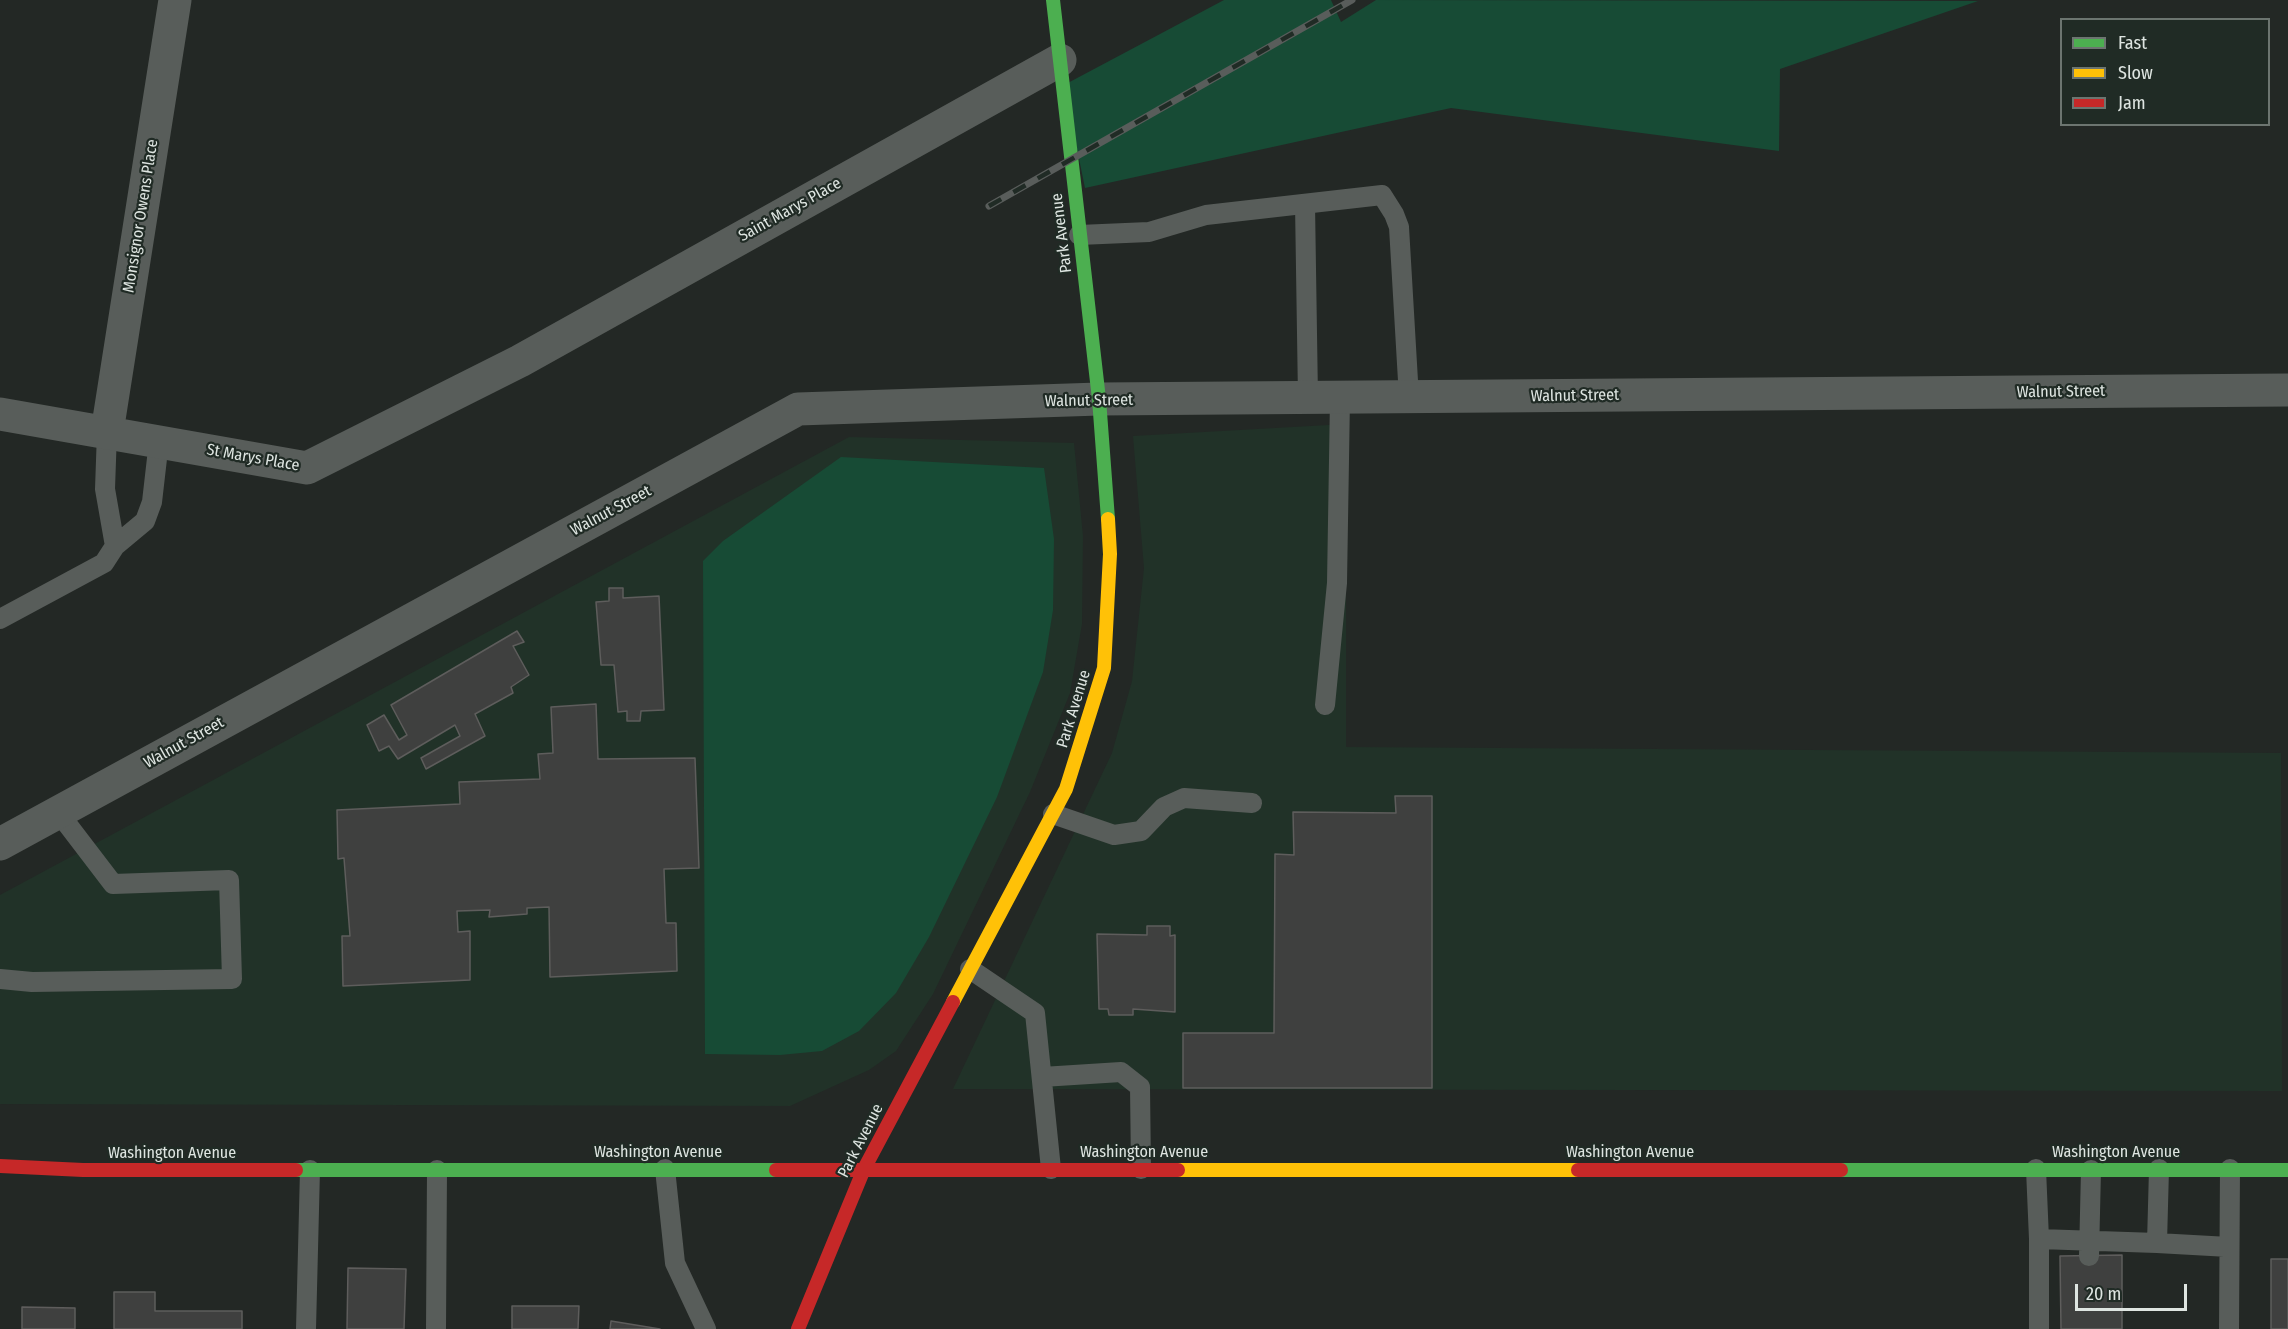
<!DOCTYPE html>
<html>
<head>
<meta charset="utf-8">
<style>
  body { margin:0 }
  #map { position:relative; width:2288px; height:1329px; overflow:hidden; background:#232825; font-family:"Fira Sans Condensed",sans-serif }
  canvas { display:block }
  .legend { position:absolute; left:2060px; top:18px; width:210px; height:108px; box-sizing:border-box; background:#202b25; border:2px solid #6c7570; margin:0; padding:8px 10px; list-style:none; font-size:18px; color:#dee5e1 }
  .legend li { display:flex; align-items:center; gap:12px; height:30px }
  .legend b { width:30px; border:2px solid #6c7570 }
  .scale { position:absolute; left:2075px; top:1284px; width:112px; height:27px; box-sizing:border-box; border:3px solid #dee5e1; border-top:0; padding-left:8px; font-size:18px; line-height:21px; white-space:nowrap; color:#dee5e1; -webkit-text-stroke:4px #202b25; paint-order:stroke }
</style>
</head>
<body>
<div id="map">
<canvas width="2288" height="1329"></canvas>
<ul class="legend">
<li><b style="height:8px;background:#4caf50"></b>Fast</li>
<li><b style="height:8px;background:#ffc107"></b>Slow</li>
<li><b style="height:8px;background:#c62828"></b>Jam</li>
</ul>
<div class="scale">20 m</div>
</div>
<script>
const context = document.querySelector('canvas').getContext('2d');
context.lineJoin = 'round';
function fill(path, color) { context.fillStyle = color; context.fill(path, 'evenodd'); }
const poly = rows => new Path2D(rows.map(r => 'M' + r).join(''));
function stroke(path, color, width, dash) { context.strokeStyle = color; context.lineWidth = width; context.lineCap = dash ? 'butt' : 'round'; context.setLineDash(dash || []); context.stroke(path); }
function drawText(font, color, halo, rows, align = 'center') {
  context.font = font + ' "Fira Sans Condensed",sans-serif'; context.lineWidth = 4.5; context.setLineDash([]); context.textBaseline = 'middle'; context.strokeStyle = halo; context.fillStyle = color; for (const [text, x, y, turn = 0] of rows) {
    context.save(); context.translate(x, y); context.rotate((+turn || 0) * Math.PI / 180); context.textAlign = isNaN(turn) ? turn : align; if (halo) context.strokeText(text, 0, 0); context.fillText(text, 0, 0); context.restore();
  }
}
const built = poly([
  [1346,424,1346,747,2281,753,2282,1091,953,1089,1112,753,1132,681,1144,568,1133,436],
  [849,437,1074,443,1083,536,1082,624,1070,693,1030,792,933,994,896,1051,869,1070,790,1106,0,1104,0,895]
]);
const green = poly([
  [1224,0,1331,0,1341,22,1376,0,1978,1,1780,69,1779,151,1451,108,1085,188,1064,85],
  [841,457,1044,468,1054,539,1053,610,1043,672,997,797,929,937,896,993,859,1031,822,1051,780,1055,705,1054,703,561,723,541]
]);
const building = poly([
  [609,588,623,588,623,598,659,596,664,710,641,711,640,721,627,721,627,711,618,712,614,665,601,665,596,602,609,601,609,588],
  [517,631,524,642,513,646,529,675,511,687,513,693,475,714,485,736,426,769,421,758,460,736,455,725,398,759,389,746,379,751,367,725,384,715,399,740,407,735,391,705,517,631],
  [596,704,598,759,695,758,699,868,664,869,666,923,676,923,677,971,550,977,549,907,527,908,527,914,489,917,490,910,457,911,458,932,470,931,470,980,343,986,342,936,350,936,344,858,338,859,337,810,460,804,459,782,540,779,538,754,553,753,551,707,596,704],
  [1395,796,1432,796,1432,1088,1183,1088,1183,1033,1274,1033,1275,854,1294,855,1293,812,1396,813,1395,796],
  [1147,926,1170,926,1170,936,1175,935,1175,1012,1133,1009,1133,1015,1109,1015,1108,1009,1099,1009,1097,934,1147,935,1147,926],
  [2122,1255,2122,1329,2061,1329,2060,1256,2122,1255],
  [2271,1259,2288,1259,2288,1329,2271,1329,2271,1259],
  [348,1268,406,1269,404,1329,347,1329,348,1268],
  [114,1292,155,1292,155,1311,242,1311,242,1329,114,1329,114,1292],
  [512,1306,579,1306,578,1329,512,1329,512,1306],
  [22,1307,75,1308,75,1329,22,1329,22,1307],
  [611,1321,660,1329,610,1329,611,1321]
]);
const lane = poly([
  [1305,204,1308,398],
  [1079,235,1149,232,1206,215,1382,195,1394,214,1399,227,1409,398],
  [107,432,105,489,115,546],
  [0,619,104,563,115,546,145,521,152,502,159,441],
  [1325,705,1337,583,1340,398],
  [1053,814,1114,835,1141,831,1164,807,1184,798,1252,803],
  [970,969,1035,1013,1051,1169],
  [0,979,32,982,232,979,229,880,113,884,58,812],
  [1042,1077,1121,1072,1140,1087,1141,1169],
  [665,1169,675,1263,706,1329],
  [2036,1169,2039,1239,2039,1329],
  [2159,1169,2157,1243,2229,1247],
  [2039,1239,2157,1243],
  [2089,1256,2091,1170],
  [306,1329,310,1170],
  [436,1329,437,1170],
  [2229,1329,2230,1169]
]);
const street = poly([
  [0,414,307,468,520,361,1060,60],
  [107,432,175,0],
  [0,844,798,409,1099,399,2288,390]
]);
const fast = poly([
  [1053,0,1099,399,1108,519],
  [296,1170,776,1170],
  [1841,1170,2288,1170]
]);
const slow = poly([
  [953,1002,1066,789,1104,668,1110,554,1108,519],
  [1178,1170,1578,1170]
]);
const jam = poly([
  [0,1166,83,1170,296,1170],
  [776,1170,1178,1170],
  [1578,1170,1841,1170],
  [798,1329,864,1169,953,1002]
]);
const rail = poly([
  [989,206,1352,0]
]);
const streetNames = [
  ["Saint Marys Place",790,210,-29],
  ["Monsignor Owens Place",141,216,-81],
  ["Park Avenue",1062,233,-97],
  ["Walnut Street",2061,392,-1],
  ["Walnut Street",1575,396,-1],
  ["Walnut Street",1089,401,-1],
  ["St Marys Place",253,458,10],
  ["Walnut Street",611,511,-28],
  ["Park Avenue",1074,709,-73],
  ["Walnut Street",184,743,-29],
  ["Park Avenue",861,1141,-63],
  ["Washington Avenue",658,1153],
  ["Washington Avenue",1144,1153],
  ["Washington Avenue",1630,1153],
  ["Washington Avenue",2116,1153],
  ["Washington Avenue",172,1154]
];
fill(built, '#213228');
fill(green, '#174b35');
fill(building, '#3f403f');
stroke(building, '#5e5d5c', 1.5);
stroke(lane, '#585d5a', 20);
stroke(street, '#585d5a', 33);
stroke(fast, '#4caf50', 14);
stroke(slow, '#ffc107', 14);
stroke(jam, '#c62828', 14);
stroke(rail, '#595d5b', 7);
stroke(rail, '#202b25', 4.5, [14]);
drawText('16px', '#dee5e1', '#202b25', streetNames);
</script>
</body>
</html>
